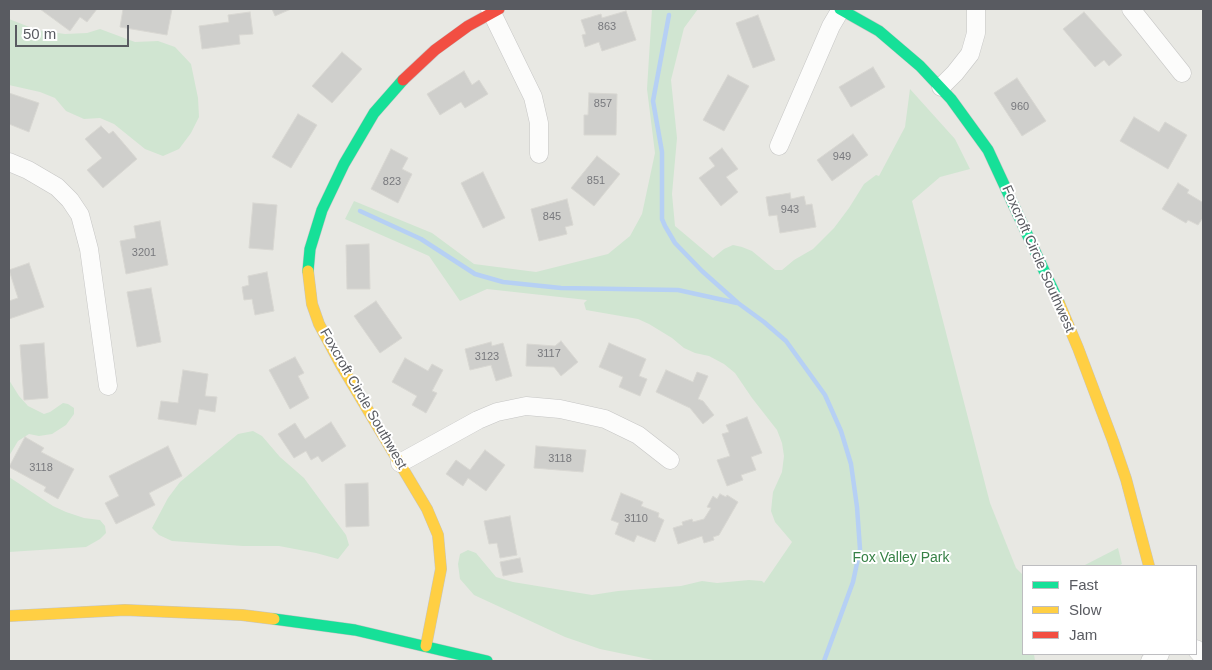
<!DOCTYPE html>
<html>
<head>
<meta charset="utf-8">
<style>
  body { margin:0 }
  #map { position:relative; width:1212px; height:670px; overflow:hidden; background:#e8e8e3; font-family:Helvetica,sans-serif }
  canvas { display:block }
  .frame { position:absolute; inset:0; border:10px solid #595b61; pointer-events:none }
  .legend { position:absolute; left:1022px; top:565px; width:175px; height:90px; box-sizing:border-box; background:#fff; border:1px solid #bdbdc0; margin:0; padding:6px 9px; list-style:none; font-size:15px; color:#595b61 }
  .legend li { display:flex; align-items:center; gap:10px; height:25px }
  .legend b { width:25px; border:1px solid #bdbdc0 }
  .scale { position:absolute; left:15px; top:25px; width:114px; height:22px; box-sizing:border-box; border:2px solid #595b61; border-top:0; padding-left:6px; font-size:15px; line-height:18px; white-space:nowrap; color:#595b61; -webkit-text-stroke:4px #fff; paint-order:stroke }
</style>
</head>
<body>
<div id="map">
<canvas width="1212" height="670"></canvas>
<div class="frame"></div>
<ul class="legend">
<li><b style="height:6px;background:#16e098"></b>Fast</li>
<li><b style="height:6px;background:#ffcf43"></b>Slow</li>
<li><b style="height:6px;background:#f24e42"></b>Jam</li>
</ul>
<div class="scale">50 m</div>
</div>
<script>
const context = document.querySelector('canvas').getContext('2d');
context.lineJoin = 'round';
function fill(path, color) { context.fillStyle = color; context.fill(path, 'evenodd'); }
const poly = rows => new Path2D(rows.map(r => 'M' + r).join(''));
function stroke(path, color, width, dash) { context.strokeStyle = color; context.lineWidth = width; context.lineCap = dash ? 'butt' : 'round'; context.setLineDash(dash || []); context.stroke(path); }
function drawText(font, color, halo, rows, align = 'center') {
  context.font = font + ' Helvetica,sans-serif'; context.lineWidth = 4; context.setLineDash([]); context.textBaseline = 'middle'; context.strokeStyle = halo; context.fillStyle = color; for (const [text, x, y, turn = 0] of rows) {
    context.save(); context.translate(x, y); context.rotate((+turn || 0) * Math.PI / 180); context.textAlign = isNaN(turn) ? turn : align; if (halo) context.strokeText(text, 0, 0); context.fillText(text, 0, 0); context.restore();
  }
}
const green = poly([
  [652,9,698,9,684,28,671,80,677,138,672,194,675,226,713,258,724,249,733,245,742,247,752,251,775,270,782,270,794,260,813,249,834,228,849,208,864,184,876,175,879,176,905,127,910,89,955,139,970,169,940,177,912,201,990,503,1016,568,1023,575,1023,654,1034,654,1035,661,658,661,600,649,565,637,474,595,460,579,458,564,460,554,468,550,476,553,496,577,513,582,592,595,618,591,681,586,702,581,717,583,749,580,762,581,764,583,792,542,775,522,771,511,773,492,782,472,784,456,782,443,777,430,752,398,735,373,724,364,709,356,695,353,684,348,672,338,649,324,638,319,586,310,584,303,587,300,487,289,460,301,429,256,345,219,354,201,432,233,474,264,536,272,608,254,630,236,642,214,655,153,647,89],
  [9,19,37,30,65,34,87,33,100,29,135,42,158,41,175,47,191,64,198,98,199,117,191,133,179,149,163,156,145,149,114,124,100,118,84,119,66,111,55,98,40,92,9,85],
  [9,380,19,396,28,406,44,414,50,412,63,403,68,404,74,408,74,414,66,425,52,434,39,436,29,434,18,441,9,456],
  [253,431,262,436,280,457,304,478,346,535,349,545,338,559,316,553,279,546,243,546,172,541,159,535,152,528,168,498,180,482,238,434],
  [9,477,53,506,66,512,84,518,100,520,105,526,106,533,100,539,86,547,9,552],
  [1118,548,1122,564,1118,566,1083,566]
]);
const stream = poly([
  [669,15,653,101,662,152,662,219,665,226,675,243,702,271,738,303,764,322,786,341,825,395,841,431,851,464,857,507,860,549,853,582,824,661],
  [360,211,421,239,475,274,503,282,561,288,678,290,737,303]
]);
const building = poly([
  [40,9,97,9,87,22,80,17,70,31,40,9],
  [123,9,172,9,167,35,120,27,123,9],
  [272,9,291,9,275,16,272,9],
  [626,11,636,40,602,51,599,42,585,47,582,35,586,34,581,20,601,14,602,18,626,11],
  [250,12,253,34,239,35,240,44,202,49,199,26,229,22,228,15,250,12],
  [1084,12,1122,55,1109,66,1104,60,1095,67,1063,29,1084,12],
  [758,15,775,60,753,68,736,23,758,15],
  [342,52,362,69,332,103,312,86,342,52],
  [873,67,885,87,851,107,839,87,873,67],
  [464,71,472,85,479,80,488,94,465,108,461,102,440,115,427,94,464,71],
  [728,75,749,86,724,131,703,120,728,75],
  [1017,78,1046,121,1022,136,994,93,1017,78],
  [9,93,39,103,29,132,9,124,9,93],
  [589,93,617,94,616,135,584,135,584,115,588,115,589,93],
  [298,114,317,125,291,168,272,157,298,114],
  [1134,117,1159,132,1165,122,1187,135,1168,169,1120,141,1134,117],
  [101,126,109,134,113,131,137,159,103,188,87,170,102,158,85,139,101,126],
  [853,134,868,155,832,181,817,160,853,134],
  [722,148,738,169,726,177,738,192,721,206,699,178,715,166,709,158,722,148],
  [391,149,408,158,402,169,412,174,398,203,371,189,391,149],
  [597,156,620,174,594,206,571,188,597,156],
  [483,172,505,218,483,228,461,183,483,172],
  [1178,183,1189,190,1187,193,1202,202,1203,200,1203,220,1202,219,1198,225,1188,220,1186,223,1162,209,1178,183],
  [790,193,791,199,804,196,806,205,812,204,816,227,780,233,777,215,769,216,766,197,790,193],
  [567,199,573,225,565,227,567,234,539,241,531,209,567,199],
  [253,203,277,205,273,250,249,248,253,203],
  [160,221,168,265,126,274,120,241,136,238,134,226,160,221],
  [369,244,370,289,347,289,346,245,369,244],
  [29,263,44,307,9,319,9,301,18,298,9,270,29,263],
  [267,272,274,311,255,315,252,299,244,300,242,287,249,285,248,276,267,272],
  [151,288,161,342,137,347,127,292,151,288],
  [376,301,402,338,380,353,354,316,376,301],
  [561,341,578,362,561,376,554,367,526,366,527,344,555,346,561,341],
  [491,342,492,346,503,343,512,376,496,381,491,365,470,370,465,349,491,342],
  [44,343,48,398,24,400,20,345,44,343],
  [609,343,646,359,639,376,647,379,640,396,619,387,623,377,599,367,609,343],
  [295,357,304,373,298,376,309,398,290,409,269,370,295,357],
  [405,358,428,371,432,364,443,370,432,391,437,393,426,413,412,405,417,396,392,382,405,358],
  [183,370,208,374,205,396,217,397,215,412,199,409,196,425,158,419,161,401,178,403,183,370],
  [666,370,693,382,697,372,708,376,698,399,703,401,714,415,703,424,690,408,656,392,666,370],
  [747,417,762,453,751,457,756,470,741,475,743,480,727,486,717,460,730,456,722,434,729,432,726,425,747,417],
  [331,422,346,446,322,462,318,456,311,460,306,451,294,458,278,434,295,423,305,439,331,422],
  [25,437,44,448,41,452,74,469,58,499,44,491,46,487,9,467,25,437],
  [168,446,182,476,149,493,155,505,116,524,105,503,119,496,109,476,168,446],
  [536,446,586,450,583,472,534,468,536,446],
  [485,450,505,465,486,491,468,478,463,486,446,474,456,460,470,470,485,450],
  [368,483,369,526,346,527,345,484,368,483],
  [621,493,643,502,641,506,659,513,658,517,664,520,655,542,637,535,634,542,615,534,619,523,611,520,621,493],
  [720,494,726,497,727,495,738,502,719,535,713,537,714,540,704,543,702,536,678,544,673,528,683,525,682,522,692,519,693,522,704,519,711,508,707,507,713,496,717,499,720,494],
  [510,516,517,555,500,558,497,543,489,544,484,521,510,516],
  [520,558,523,572,503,576,500,562,520,558]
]);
const street = poly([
  [490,9,533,97,539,123,539,154],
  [1131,9,1182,73],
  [941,87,955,73,970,54,976,33,976,9],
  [779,146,831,26,841,9],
  [9,162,28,170,57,187,70,200,80,215,89,249,108,386],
  [400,463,478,420,497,412,526,406,560,409,605,419,638,435,670,460],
  [1196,649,1203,657],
  [1150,661,1160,654]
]);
const fast = poly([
  [840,9,879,31,920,66,951,99,988,150,1059,303],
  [308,271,310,249,322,210,344,164,374,113,403,80],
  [274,619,355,630,487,661]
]);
const slow = poly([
  [308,271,312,304,319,324,341,365,427,509,438,535,441,569,426,646],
  [1059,303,1078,348,1113,441,1126,479,1149,566],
  [9,616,125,610,242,615,274,619]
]);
const jam = poly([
  [403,80,435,50,468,26,499,9]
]);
const numberNames = [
  ["863",607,27],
  ["857",603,104],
  ["960",1020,107],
  ["949",842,157],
  ["851",596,181],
  ["823",392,182],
  ["943",790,210],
  ["845",552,217],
  ["3201",144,253],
  ["3117",549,354],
  ["3123",487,357],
  ["3118",560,459],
  ["3118",41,468],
  ["3110",636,519]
];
const streetNames = [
  ["Foxcroft Circle Southwest",1038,259,66],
  ["Foxcroft Circle Southwest",363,399,60]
];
const parkNames = [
  ["Fox Valley Park",901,558]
];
fill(green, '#d0e5d1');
stroke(stream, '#b6d0f4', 4.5);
fill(building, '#cfcfcc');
stroke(building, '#d8d7d2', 1);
stroke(street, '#c6c6c5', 19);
stroke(fast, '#c4c4c4', 12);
stroke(slow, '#c4c4c4', 12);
stroke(jam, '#c4c4c4', 12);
stroke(street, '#fcfcfb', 18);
stroke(fast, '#16e098', 11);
stroke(slow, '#ffcf43', 11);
stroke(jam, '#f24e42', 11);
drawText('11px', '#78797d', null, numberNames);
drawText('14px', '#595b61', '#fff', streetNames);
drawText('14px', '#378146', '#fff', parkNames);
</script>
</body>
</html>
